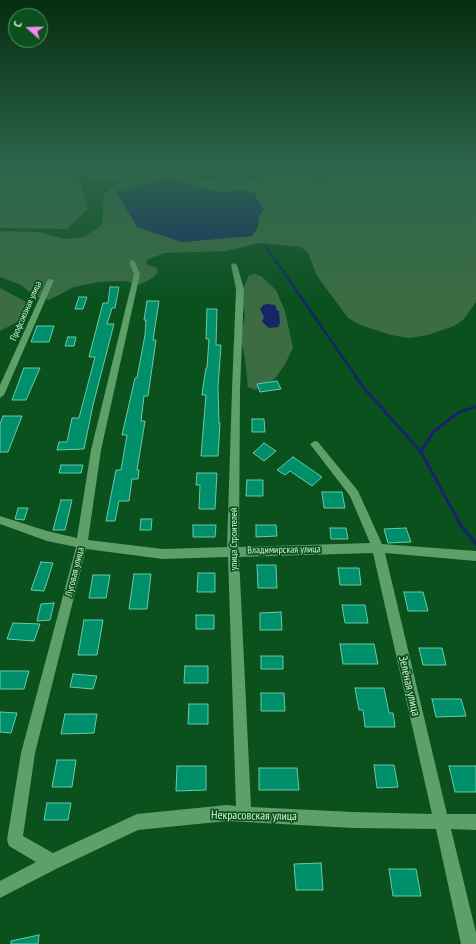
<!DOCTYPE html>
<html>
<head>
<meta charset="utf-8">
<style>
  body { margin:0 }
  #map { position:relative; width:476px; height:944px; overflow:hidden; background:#0a511e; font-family:"PT Sans Narrow",sans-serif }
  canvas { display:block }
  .north { position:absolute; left:8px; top:8px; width:40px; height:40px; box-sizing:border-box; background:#0a511e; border:1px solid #5a9167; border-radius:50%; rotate:290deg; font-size:11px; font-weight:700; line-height:16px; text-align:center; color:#d1f2d4 }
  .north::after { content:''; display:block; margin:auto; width:14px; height:18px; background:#f38af2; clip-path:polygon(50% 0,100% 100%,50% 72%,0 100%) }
</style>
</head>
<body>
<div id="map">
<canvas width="476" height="944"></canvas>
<div class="north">С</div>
</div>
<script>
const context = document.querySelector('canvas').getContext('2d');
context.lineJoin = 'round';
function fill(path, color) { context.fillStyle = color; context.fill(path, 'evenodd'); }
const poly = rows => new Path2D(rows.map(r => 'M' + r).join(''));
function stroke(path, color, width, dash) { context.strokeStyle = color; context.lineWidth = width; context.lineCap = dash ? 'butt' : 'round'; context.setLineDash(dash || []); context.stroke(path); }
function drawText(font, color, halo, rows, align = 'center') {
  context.font = font + ' "PT Sans Narrow",sans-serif'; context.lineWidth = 3.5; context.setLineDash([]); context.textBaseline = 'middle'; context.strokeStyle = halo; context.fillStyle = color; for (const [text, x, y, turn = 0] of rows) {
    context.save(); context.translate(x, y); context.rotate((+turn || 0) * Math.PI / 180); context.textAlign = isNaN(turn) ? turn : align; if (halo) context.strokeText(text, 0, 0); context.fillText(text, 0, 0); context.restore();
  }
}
const green = poly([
  [0,171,15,171,18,173,33,171,77,171,88,209,67,229,3,228,0,227],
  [87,171,187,171,190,175,92,181],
  [279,171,307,171,314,177,320,178,353,171,476,171,476,302,464,319,454,326,428,335,409,338,391,335,360,325,348,318,317,276,308,253,301,247,260,243,226,251,164,253,147,260,146,264,157,268,158,272,151,279,139,285,125,281,99,282,74,287,49,300,36,297,21,285,0,277,0,231,39,232,65,239,84,237,102,225,104,195,113,185,128,181,183,176,231,183,253,180],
  [172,178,199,187,223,192,241,190,256,197,264,210,259,215,258,227,251,236,181,242,124,205,116,191],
  [255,274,261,276,276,290,285,311,293,348,285,364,275,379,255,390,248,387,245,358,240,336,245,316,241,294,249,275],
  [0,288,32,305,21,320,0,331]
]);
const water = poly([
  [172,178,199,187,223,192,241,190,255,193,256,197,264,210,259,215,258,227,252,236,181,242,137,227,116,191],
  [267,304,275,305,277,310,279,311,280,323,278,327,269,328,262,322,264,317,260,309,263,305]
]);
const streamFar3 = poly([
  [265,246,276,262]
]);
const streamFar2 = poly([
  [276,261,357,378]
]);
const streamFar1 = poly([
  [356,377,365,389,421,452,460,524],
  [421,452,433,432,459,412,476,407]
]);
const stream = poly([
  [459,523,476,544]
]);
const building = poly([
  [110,287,119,287,115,308,112,308,107,324,114,324,93,405,84,449,57,450,59,442,67,442,72,418,79,418,95,357,89,357,103,303,108,303,110,287],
  [79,297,87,297,83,309,75,309,79,297],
  [147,301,159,301,153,340,156,340,148,396,144,396,141,421,145,421,137,470,139,470,138,479,132,479,129,501,119,501,115,521,106,521,116,470,121,470,127,435,122,435,135,378,137,378,145,335,146,320,144,320,147,301],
  [207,309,217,309,216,345,221,345,218,387,219,423,220,423,218,456,201,456,206,395,202,395,203,387,206,368,207,368,209,339,206,339,207,309],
  [37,326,54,326,49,342,31,342,37,326],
  [68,337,76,337,74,346,65,346,68,337],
  [24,368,40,368,26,400,12,400,24,368],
  [277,381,281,389,260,392,257,384,277,381],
  [3,416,22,416,8,452,0,452,0,424,3,416],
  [252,419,264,419,265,432,252,432,252,419],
  [264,443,276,451,264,461,253,453,264,443],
  [293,457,322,477,312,486,290,471,285,475,277,470,293,457],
  [61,465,83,465,81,473,59,473,61,465],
  [197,473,217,473,215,509,199,509,200,485,196,485,197,473],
  [247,480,263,480,263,496,246,496,247,480],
  [322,492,342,492,345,508,324,508,322,492],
  [61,500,72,500,65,530,53,530,61,500],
  [18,508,28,508,24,520,15,519,18,508],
  [141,519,152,519,151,530,140,530,141,519],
  [193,525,216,525,215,537,193,537,193,525],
  [256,525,276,525,277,536,256,537,256,525],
  [330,528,346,528,348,539,331,539,330,528],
  [406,528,411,542,388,543,384,529,406,528],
  [41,562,53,563,44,591,31,590,41,562],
  [257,565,276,565,277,588,258,588,257,565],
  [338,568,359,568,361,585,340,585,338,568],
  [198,573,215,573,215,592,197,592,198,573],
  [134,574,151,574,147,609,129,609,134,574],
  [93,575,110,575,106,598,89,598,93,575],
  [404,592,423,592,428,611,408,611,404,592],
  [54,603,50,620,37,621,41,604,54,603],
  [342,605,365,605,368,623,345,623,342,605],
  [281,612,282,630,260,630,260,613,281,612],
  [196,615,214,615,214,629,196,629,196,615],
  [84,620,103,620,97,655,78,655,84,620],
  [13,623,40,624,34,641,7,639,13,623],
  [340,644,374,644,378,664,343,664,340,644],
  [419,648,442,648,446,665,423,665,419,648],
  [261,656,283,656,283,669,261,669,261,656],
  [185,666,208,666,208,683,184,683,185,666],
  [0,671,29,671,24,689,0,689,0,671],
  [73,674,97,676,93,689,70,687,73,674],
  [355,688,384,688,389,713,393,713,395,727,365,727,363,710,359,710,355,688],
  [261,693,284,693,285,711,261,711,261,693],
  [432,699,461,699,466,716,436,717,432,699],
  [189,704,208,704,208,724,188,724,189,704],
  [0,712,17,713,11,733,0,732,0,712],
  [65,714,97,714,94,733,61,734,65,714],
  [57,760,76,760,72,787,52,787,57,760],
  [374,765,394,765,398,787,377,788,374,765],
  [177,766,206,766,206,790,176,791,177,766],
  [449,766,476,766,476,792,455,792,449,766],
  [259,768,297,768,299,790,259,790,259,768],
  [47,803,71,803,68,820,44,820,47,803],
  [321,863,323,890,296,890,294,864,321,863],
  [389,869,416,869,421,896,393,896,389,869],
  [39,935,38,944,11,944,11,941,39,935]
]);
const minor = poly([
  [132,260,135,262,140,274,101,450,88,540,163,549,227,547,232,390,236,289,231,265,234,263,237,265,244,289,240,390,239,547,370,543,350,496,310,444,315,441,318,442,358,491,382,544,476,551,476,561,385,553,447,814,476,814,476,830,451,829,476,933,476,944,461,944,436,829,353,828,227,821,138,830,58,868,0,898,0,881,36,862,9,846,7,840,21,753,76,547,47,541,0,524,0,516,47,531,77,538,91,450,134,274,129,262,132,260],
  [86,549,163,559,228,557,236,806,227,805,137,814,53,853,23,836,35,753,86,549],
  [373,553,432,814,353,812,251,807,239,557,373,553],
  [48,279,54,280,4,395,0,398,0,385,48,279]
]);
const farStreetnames = [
  ["Профсоюзная улица",26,311,-66]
];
const streetNames = [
  ["улица Строителей",234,539,-90],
  ["Владимирская улица",284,550,-1],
  ["Луговая улица",75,572,-76]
];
const nearStreetnames = [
  ["Зелёная улица",409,686,77],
  ["Некрасовская улица",254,816,1]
];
fill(green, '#3b6c42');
fill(water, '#152668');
stroke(streamFar3, '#152668', 2);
stroke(streamFar2, '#152668', 2.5);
stroke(streamFar1, '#152668', 3);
stroke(stream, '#152668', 3.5);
fill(building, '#008f6b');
stroke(building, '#6acaa7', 1);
fill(minor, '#5f9f68');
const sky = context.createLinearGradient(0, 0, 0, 303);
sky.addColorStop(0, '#062d10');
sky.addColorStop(0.56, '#2d654c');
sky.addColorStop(1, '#2d654c00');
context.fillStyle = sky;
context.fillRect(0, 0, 476, 303);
drawText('9px', '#d1f2d4', '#0a511e', farStreetnames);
drawText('10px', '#d1f2d4', '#0a511e', streetNames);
drawText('12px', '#d1f2d4', '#0a511e', nearStreetnames);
</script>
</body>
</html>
